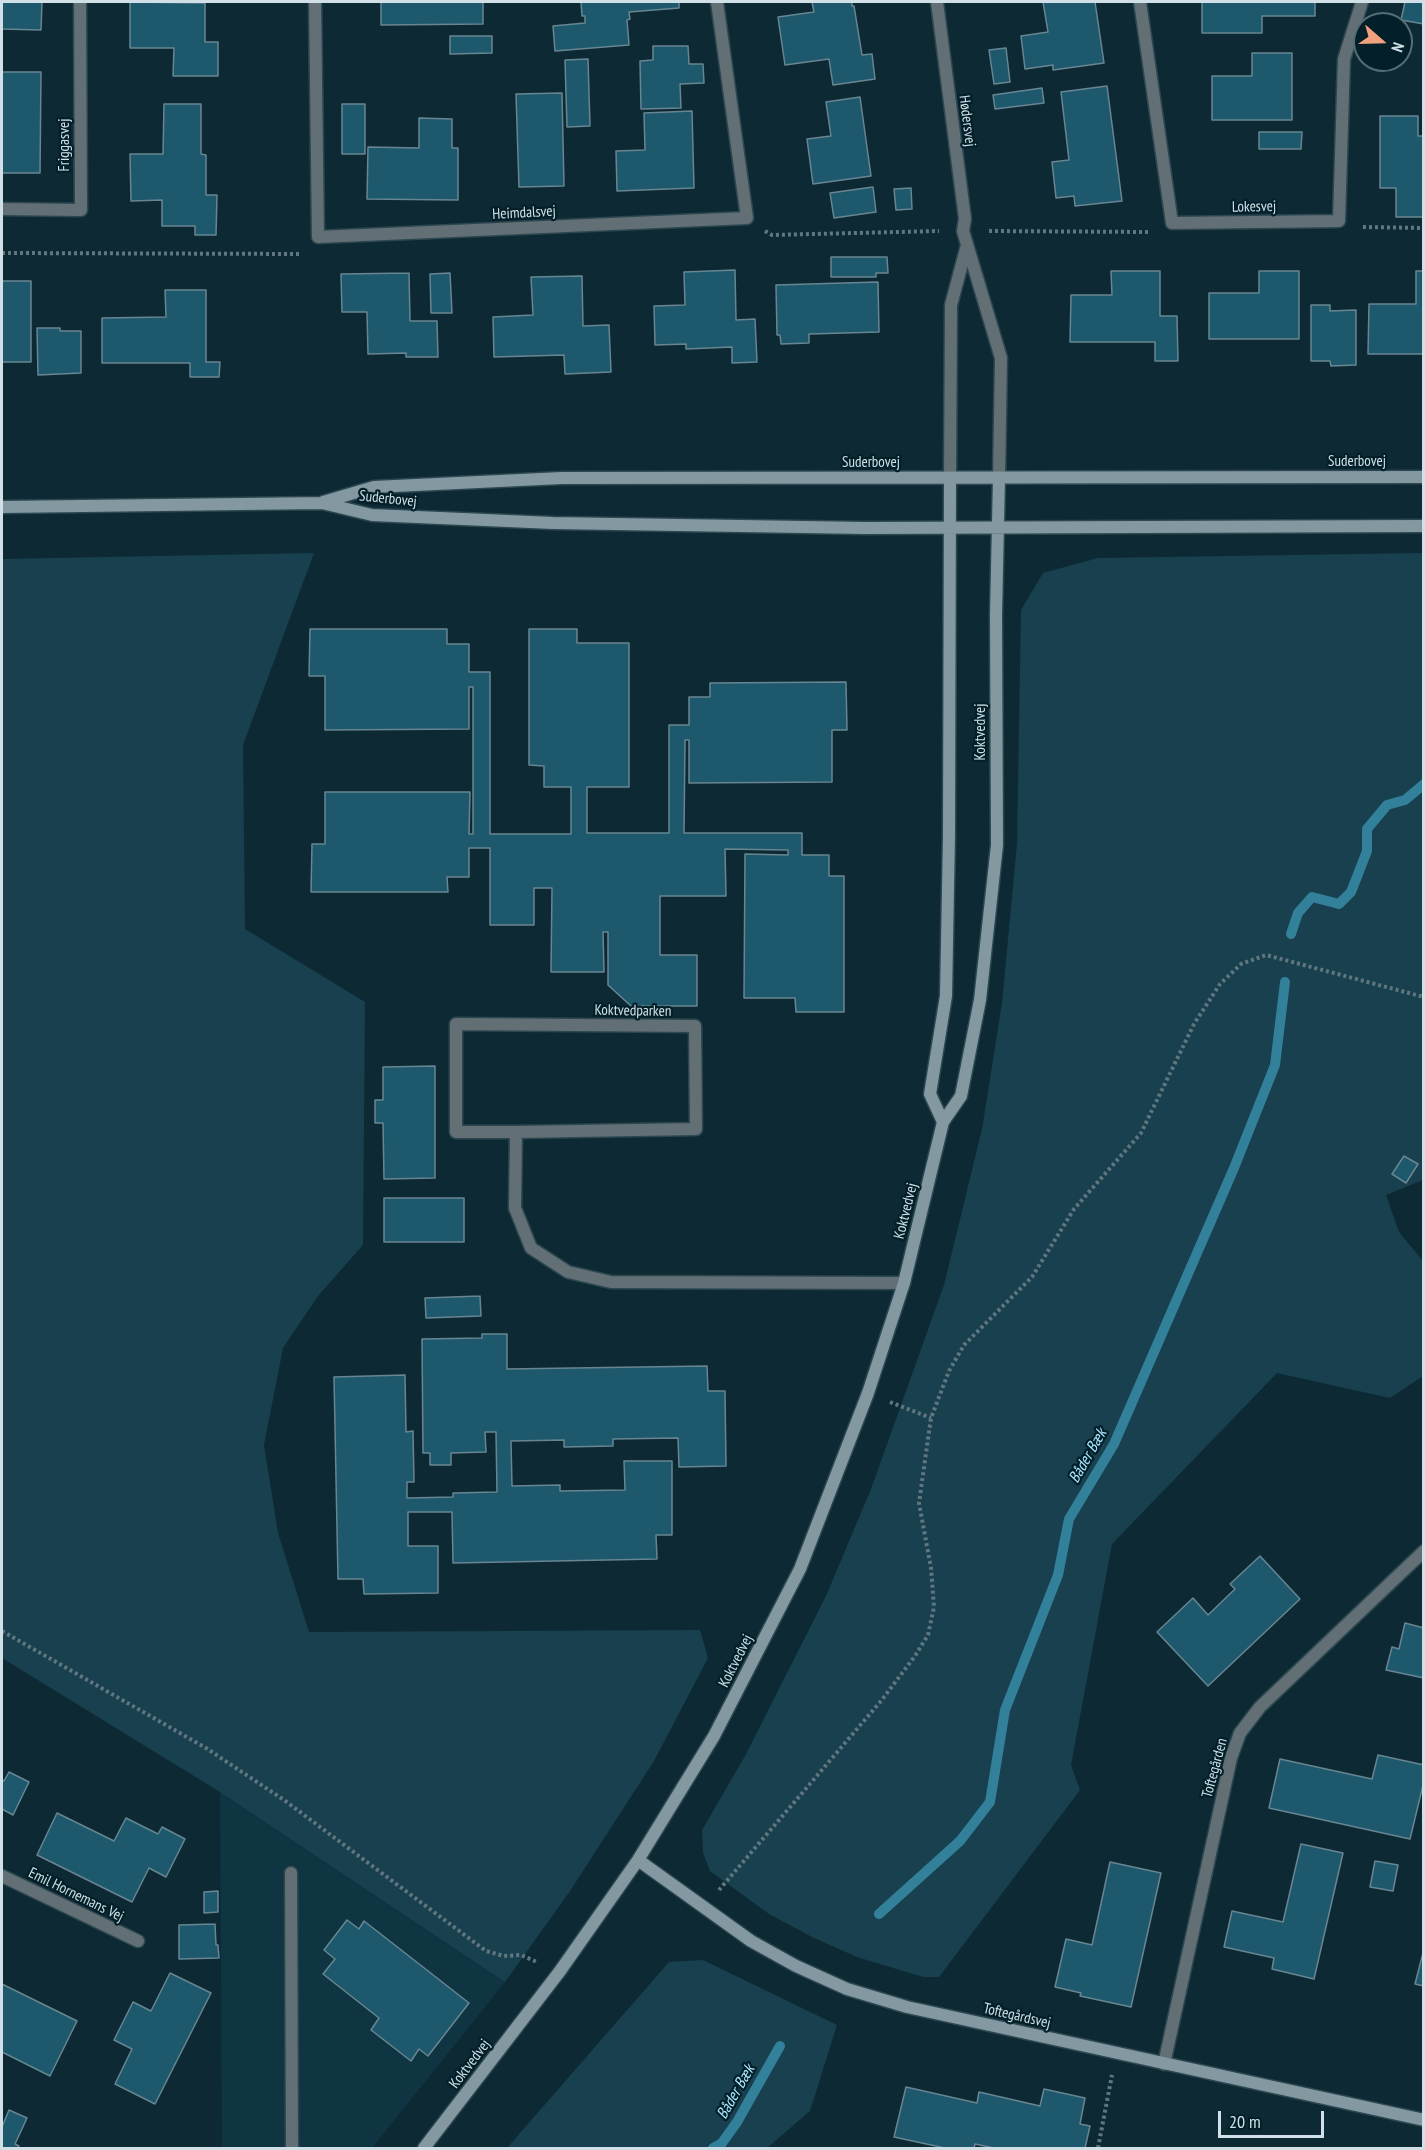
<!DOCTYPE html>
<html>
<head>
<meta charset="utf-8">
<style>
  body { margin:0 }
  #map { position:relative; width:1425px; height:2150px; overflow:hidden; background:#0d2a34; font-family:"PT Sans Narrow",sans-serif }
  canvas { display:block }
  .frame { position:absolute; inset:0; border:3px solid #d0e0e6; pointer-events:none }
  .north { position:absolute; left:1353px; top:12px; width:60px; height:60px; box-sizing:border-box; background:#03202a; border:2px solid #556d75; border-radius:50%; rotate:110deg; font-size:16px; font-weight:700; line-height:24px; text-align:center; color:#d0e0e6 }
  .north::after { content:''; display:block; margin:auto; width:21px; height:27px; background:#f2a17e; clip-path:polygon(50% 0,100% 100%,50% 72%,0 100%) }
  .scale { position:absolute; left:1218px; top:2111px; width:106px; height:27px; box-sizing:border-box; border:3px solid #d0e0e6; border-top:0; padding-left:8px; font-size:18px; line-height:21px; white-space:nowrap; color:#d0e0e6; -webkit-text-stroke:4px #03202a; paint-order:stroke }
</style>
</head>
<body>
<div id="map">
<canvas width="1425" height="2150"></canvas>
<div class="frame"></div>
<div class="north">N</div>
<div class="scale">20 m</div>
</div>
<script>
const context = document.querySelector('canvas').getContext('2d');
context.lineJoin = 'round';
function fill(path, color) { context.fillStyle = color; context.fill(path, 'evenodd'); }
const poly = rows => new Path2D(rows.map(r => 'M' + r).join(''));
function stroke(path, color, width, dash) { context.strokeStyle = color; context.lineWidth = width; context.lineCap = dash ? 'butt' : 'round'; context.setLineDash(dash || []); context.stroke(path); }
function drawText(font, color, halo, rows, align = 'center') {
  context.font = font + ' "PT Sans Narrow",sans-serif'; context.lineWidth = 4.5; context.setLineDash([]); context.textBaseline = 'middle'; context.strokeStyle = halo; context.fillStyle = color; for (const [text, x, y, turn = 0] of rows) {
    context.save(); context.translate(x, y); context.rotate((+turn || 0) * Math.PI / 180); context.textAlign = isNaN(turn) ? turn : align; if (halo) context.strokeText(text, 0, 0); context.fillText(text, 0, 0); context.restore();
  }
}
const built = poly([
  [220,1792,505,1982,372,2148,222,2148]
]);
const green = poly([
  [314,553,243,745,245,929,365,1002,363,1245,318,1296,283,1348,264,1445,278,1533,309,1632,700,1630,708,1658,654,1761,570,1891,505,1982,220,1792,2,1658,2,559],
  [1423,553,1423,1180,1386,1195,1399,1232,1423,1261,1423,1376,1390,1398,1277,1373,1112,1544,1071,1765,1080,1790,939,1977,923,1977,857,1957,812,1937,769,1914,710,1871,703,1853,702,1830,745,1756,826,1596,871,1489,944,1285,982,1129,1002,1003,1017,843,1021,610,1043,573,1098,558],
  [703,1960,837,2025,810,2111,767,2148,507,2148,669,1962]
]);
const stream = poly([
  [1291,934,1298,913,1312,897,1339,904,1351,892,1367,851,1367,829,1387,805,1405,800,1424,784],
  [879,1914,960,1841,990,1802,1005,1710,1058,1575,1069,1519,1114,1444,1234,1168,1275,1065,1285,982],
  [713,2148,722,2143,737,2122,780,2046]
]);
const building = poly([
  [2,2,42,2,41,30,2,29,2,2],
  [130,2,205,3,205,42,218,42,218,76,173,76,174,48,130,48,130,2],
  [381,2,483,2,483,24,381,25,381,2],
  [581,2,679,2,679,8,629,12,630,19,627,20,629,45,555,51,553,26,585,23,585,16,582,16,581,2],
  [812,2,852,2,852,6,854,6,862,55,872,54,875,79,833,85,829,59,785,65,778,17,814,12,812,2],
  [1043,2,1095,2,1104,63,1053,70,1053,65,1025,69,1021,36,1048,32,1043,2],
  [1202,2,1315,2,1315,16,1262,16,1262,33,1202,33,1202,2],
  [1405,2,1424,2,1424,24,1401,20,1405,2],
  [450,36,492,36,492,53,450,54,450,36],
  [653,46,688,46,689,64,703,64,704,83,680,84,681,108,641,109,640,61,653,60,653,46],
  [1006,48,1010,82,994,84,989,50,1006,48],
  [1252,53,1292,53,1292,120,1212,120,1212,76,1252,76,1252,53],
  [588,59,590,126,567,127,565,60,588,59],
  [2,72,41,72,40,173,2,173,2,72],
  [1107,86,1122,201,1075,206,1074,196,1056,198,1052,162,1069,160,1061,92,1107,86],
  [1042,88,1044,103,995,109,993,95,1042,88],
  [562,93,564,186,519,187,516,94,562,93],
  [860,97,871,176,813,184,807,139,831,136,826,102,860,97],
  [164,104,201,104,201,154,206,155,206,195,217,195,216,235,195,235,195,226,162,226,162,200,131,201,130,154,163,154,164,104],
  [342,104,365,104,365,154,342,154,342,104],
  [692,111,694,188,617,191,616,151,645,150,644,113,692,111],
  [1380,116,1418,116,1418,136,1424,136,1424,217,1396,217,1396,188,1380,188,1380,116],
  [419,118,452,119,452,148,458,148,458,200,367,199,368,147,419,148,419,118],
  [1259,132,1302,132,1301,149,1259,149,1259,132],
  [873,187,876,212,834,218,830,193,873,187],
  [911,188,912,209,896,210,894,189,911,188],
  [831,257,887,257,888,273,876,273,876,277,831,277,831,257],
  [735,270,736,320,755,319,757,362,732,363,732,347,686,349,686,344,655,345,654,306,685,305,684,272,735,270],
  [1111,271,1160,271,1160,316,1177,316,1178,361,1155,361,1155,342,1070,342,1071,295,1112,295,1111,271],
  [1259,271,1299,271,1299,339,1209,339,1209,293,1259,293,1259,271],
  [1416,271,1424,271,1424,354,1368,354,1369,304,1416,304,1416,271],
  [409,273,410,321,437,321,438,357,406,357,406,353,368,354,367,312,342,312,341,274,409,273],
  [450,273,452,313,431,313,430,274,450,273],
  [582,276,583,326,609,325,611,372,565,374,564,355,494,357,493,317,533,315,531,277,582,276],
  [2,281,31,281,31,362,2,362,2,281],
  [878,282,879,332,809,334,809,343,781,344,780,335,777,335,776,285,878,282],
  [165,290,206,290,206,362,220,362,219,377,190,377,190,363,102,363,102,318,166,317,165,290],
  [1311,305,1330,305,1330,311,1356,310,1356,365,1331,366,1330,361,1311,361,1311,305],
  [37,328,60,328,60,331,81,331,81,373,38,375,37,328],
  [310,629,447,629,447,644,469,644,469,672,490,672,490,834,571,834,571,787,544,787,544,766,529,765,529,629,577,629,577,643,629,643,629,787,587,787,587,833,669,833,669,725,689,725,689,697,710,697,710,683,846,682,847,730,832,730,832,782,689,783,689,740,685,740,684,833,802,833,802,855,829,855,829,876,844,876,844,1012,796,1012,795,998,744,998,745,854,788,855,788,850,725,849,726,896,660,896,660,955,697,955,697,1006,631,1006,608,985,608,932,603,932,604,972,551,972,552,888,534,888,534,925,490,925,490,848,469,848,469,877,447,877,448,892,311,892,312,844,325,844,325,792,470,792,469,834,473,834,473,687,469,687,469,729,325,730,325,676,309,676,310,629],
  [435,1066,435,1178,384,1179,383,1123,375,1123,375,1100,383,1100,383,1067,435,1066],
  [1404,1156,1418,1164,1406,1183,1392,1174,1404,1156],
  [384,1198,464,1198,464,1242,384,1242,384,1198],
  [480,1296,481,1316,426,1318,425,1298,480,1296],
  [482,1334,507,1334,507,1369,707,1366,708,1391,725,1391,726,1466,679,1467,678,1438,613,1439,613,1446,564,1447,564,1440,511,1441,512,1486,560,1485,560,1491,625,1490,624,1461,672,1461,672,1535,656,1535,657,1559,453,1563,452,1512,408,1512,408,1546,438,1546,438,1593,364,1594,363,1579,338,1579,334,1377,405,1375,406,1432,413,1431,414,1482,407,1482,407,1498,453,1497,453,1493,497,1492,496,1432,485,1432,486,1452,451,1453,451,1465,430,1465,430,1453,423,1453,422,1339,482,1338,482,1334],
  [1260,1556,1300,1599,1208,1686,1157,1632,1193,1598,1208,1615,1235,1589,1230,1584,1260,1556],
  [1405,1623,1424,1628,1424,1678,1386,1670,1392,1647,1399,1649,1405,1623],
  [1378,1755,1424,1765,1424,1781,1410,1839,1269,1808,1280,1759,1372,1779,1378,1755],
  [9,1772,29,1782,13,1815,2,1809,2,1780,4,1781,9,1772],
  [57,1813,114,1841,126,1818,158,1834,162,1827,185,1839,166,1877,149,1868,132,1902,37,1855,57,1813],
  [1301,1844,1343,1853,1314,1979,1272,1969,1274,1958,1224,1947,1232,1911,1283,1922,1301,1844],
  [1375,1861,1398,1865,1393,1891,1370,1887,1375,1861],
  [1110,1862,1161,1873,1131,2007,1080,1996,1081,1993,1055,1987,1066,1939,1092,1945,1110,1862],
  [218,1891,218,1912,204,1913,204,1892,218,1891],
  [347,1920,359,1929,364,1921,469,2003,428,2056,419,2049,411,2061,371,2030,379,2018,323,1974,335,1959,324,1950,347,1920],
  [215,1924,216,1945,218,1945,219,1958,179,1959,179,1925,215,1924],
  [1424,1949,1424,1986,1415,1984,1424,1949],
  [170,1973,211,1993,155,2104,115,2084,132,2049,114,2040,133,2002,151,2011,170,1973],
  [2,1984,77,2021,50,2076,2,2052,2,1984],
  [906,2087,977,2103,979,2092,1040,2106,1044,2089,1085,2098,1080,2124,1090,2126,1085,2148,994,2148,975,2144,974,2148,945,2148,894,2137,906,2087],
  [9,2110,27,2118,15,2144,19,2146,17,2148,2,2148,2,2127,9,2110]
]);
const path = poly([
  [1363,227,1424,228],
  [765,231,772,235,939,231],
  [989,231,1149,232],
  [2,253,301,254],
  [890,1402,931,1418],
  [2,1631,206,1748,284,1800,486,1951,504,1956,521,1955,537,1962],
  [719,1890,881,1701,915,1656,928,1635,934,1607,931,1568,919,1503,931,1418,949,1371,964,1345,1032,1277,1074,1209,1141,1133,1194,1024,1220,984,1241,964,1266,955,1424,997],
  [1098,2148,1112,2075]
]);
const lane = poly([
  [291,1873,292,2148]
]);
const street = poly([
  [315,2,318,237,747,218,717,2],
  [937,2,965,219,963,231,1001,358,999,478],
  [1140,2,1172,223,1339,221,1344,59,1362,2],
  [2,209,81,210,80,2],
  [950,478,951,305,967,245],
  [516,1132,456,1132,456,1024,695,1026,696,1129,516,1132,515,1208,531,1248,568,1272,611,1282,904,1283],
  [2,1876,138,1941],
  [1164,2064,1231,1758,1240,1733,1260,1707,1424,1551]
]);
const secondary = poly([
  [323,502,374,487,562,478,1424,477],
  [2,507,322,503,372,515,553,523,865,528,1424,526],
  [943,1122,930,1094,946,996,949,836,950,478],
  [638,1860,751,1941,796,1966,847,1989,907,2007,1424,2120],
  [424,2148,560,1971,638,1860,714,1736,800,1569,868,1393,904,1283,943,1122,961,1096,980,1000,997,845,996,615,999,478]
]);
const streetNames = [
  ["Hødersvej",967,121,83],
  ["Friggasvej",65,145,-90],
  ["Lokesvej",1254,207,-1],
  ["Heimdalsvej",524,213,-3],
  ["Suderbovej",1357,462],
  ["Suderbovej",871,463],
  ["Suderbovej",388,499,6],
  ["Koktvedvej",981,732,-90],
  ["Koktvedparken",633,1011,1],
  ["Koktvedvej",906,1211,-76],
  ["Koktvedvej",736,1661,-63],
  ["Toftegården",1215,1768,-75],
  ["Emil Hornemans Vej",76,1895,26],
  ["Toftegårdsvej",1017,2016,13],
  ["Koktvedvej",470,2064,-53]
];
const waterNames = [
  ["Båder Bæk",1088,1456,-60],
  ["Båder Bæk",736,2092,-60]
];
fill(built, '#0f3542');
fill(green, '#18404e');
stroke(stream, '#33809a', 10);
fill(building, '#1d586c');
stroke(building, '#688692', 1.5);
stroke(lane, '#2c4750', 15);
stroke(street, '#2c4750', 15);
stroke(secondary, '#2c4750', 15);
stroke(path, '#607780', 4, [3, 3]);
stroke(lane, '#626f74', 12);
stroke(street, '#626f74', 12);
stroke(secondary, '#8498a1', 12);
drawText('15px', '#d0e0e6', '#03202a', streetNames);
drawText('italic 16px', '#aae6fe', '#03202a', waterNames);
</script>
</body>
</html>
